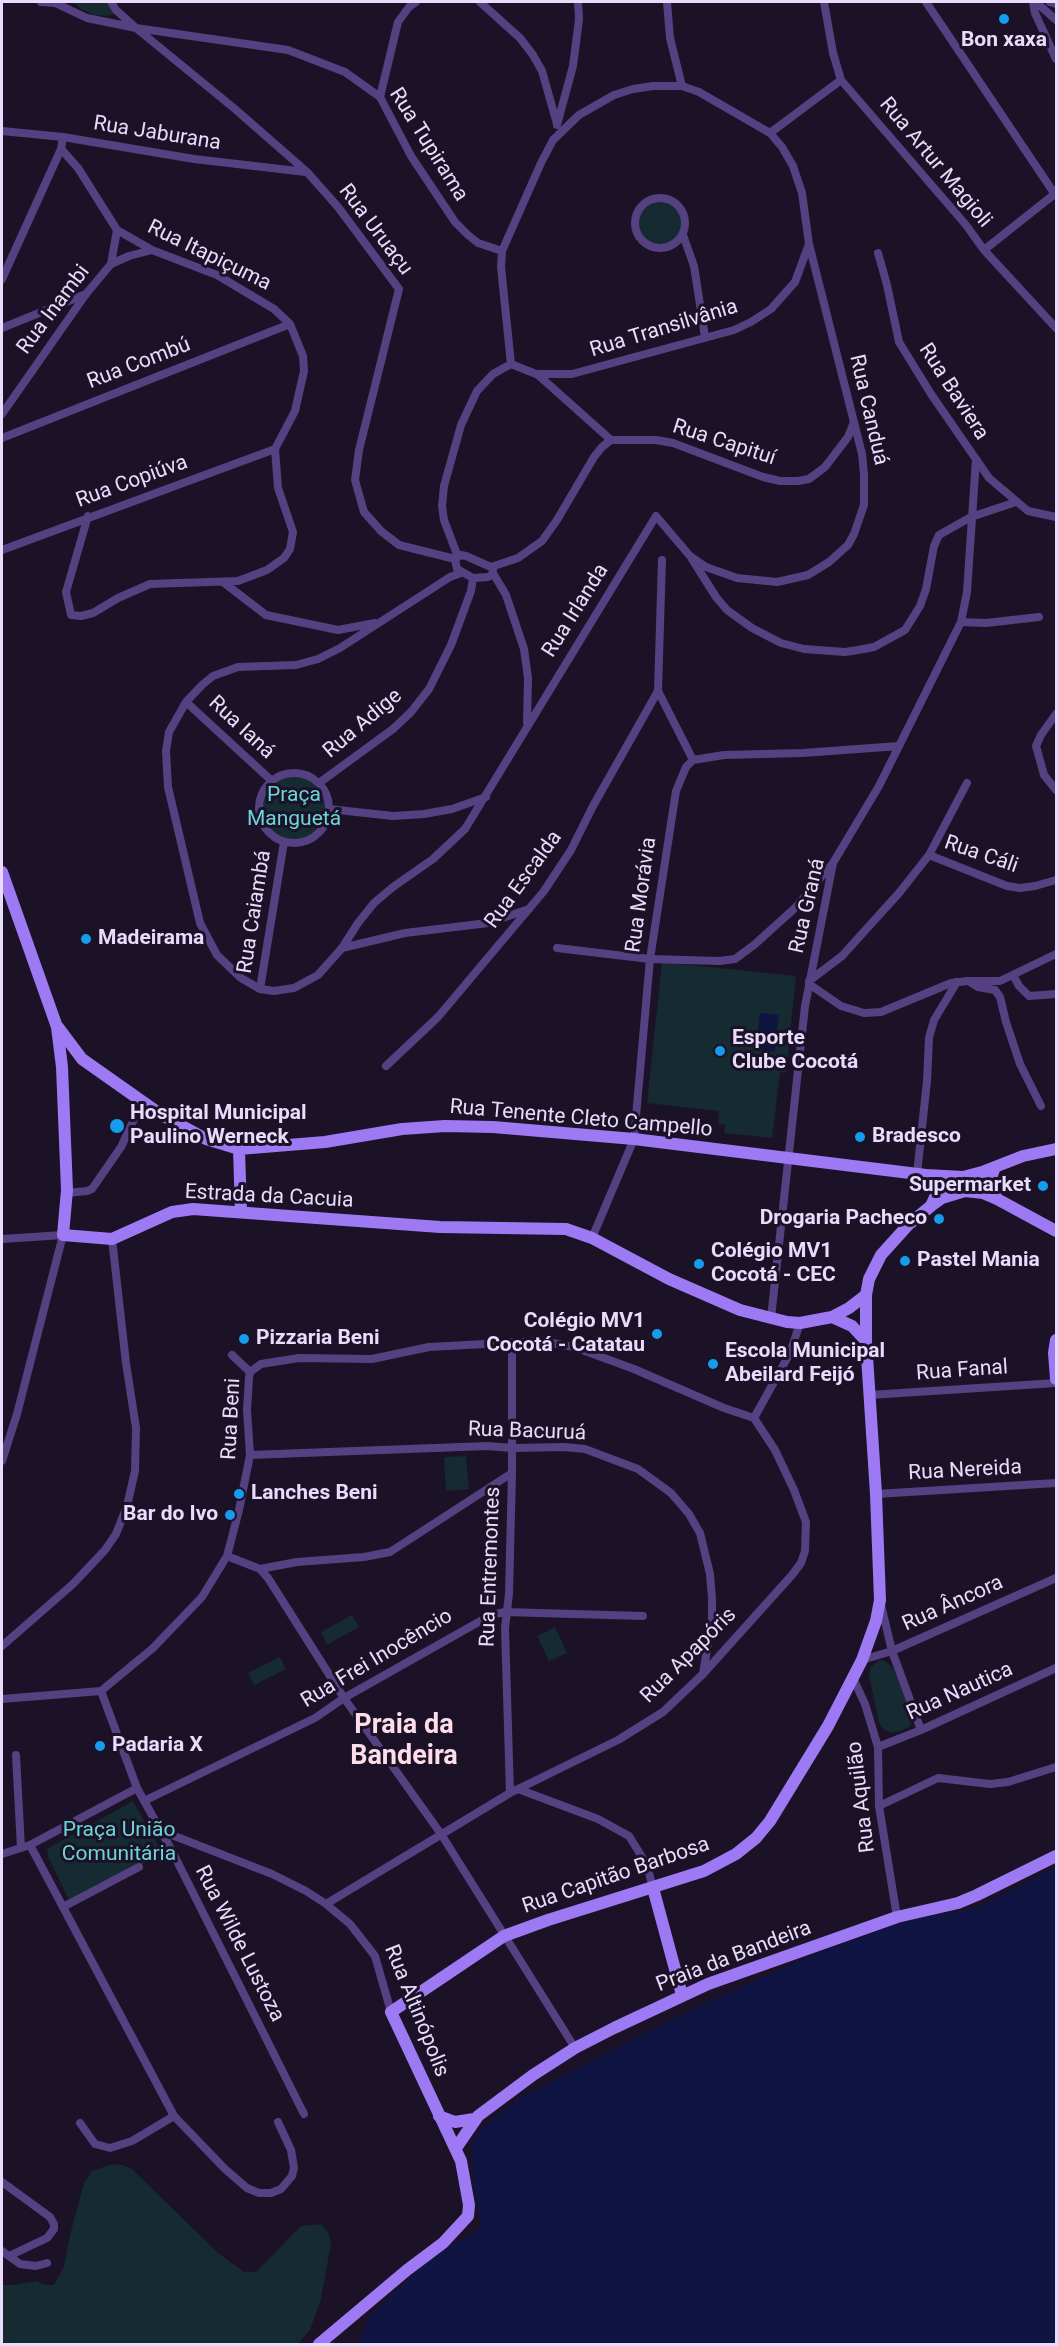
<!DOCTYPE html>
<html>
<head>
<meta charset="utf-8">
<style>
  body { margin:0 }
  #map { position:relative; width:1058px; height:2346px; overflow:hidden; background:#1b1227; font-family:Roboto,sans-serif }
  canvas { display:block }
  .frame { position:absolute; inset:0; border:3px solid #e8dbfc; pointer-events:none }
</style>
</head>
<body>
<div id="map">
<canvas width="1058" height="2346"></canvas>
<div class="frame"></div>
</div>
<script>
const context = document.querySelector('canvas').getContext('2d');
context.lineJoin = 'round';
function fill(path, color) { context.fillStyle = color; context.fill(path, 'evenodd'); }
const poly = rows => new Path2D(rows.map(r => 'M' + r).join(''));
function stroke(path, color, width, dash) { context.strokeStyle = color; context.lineWidth = width; context.lineCap = dash ? 'butt' : 'round'; context.setLineDash(dash || []); context.stroke(path); }
function drawText(font, color, halo, rows, align = 'center') {
  context.font = font + ' Roboto,sans-serif'; context.lineWidth = 6; context.setLineDash([]); context.textBaseline = 'middle'; context.strokeStyle = halo; context.fillStyle = color; for (const [text, x, y, turn = 0] of rows) {
    context.save(); context.translate(x, y); context.rotate((+turn || 0) * Math.PI / 180); context.textAlign = isNaN(turn) ? turn : align; if (halo) context.strokeText(text, 0, 0); context.fillText(text, 0, 0); context.restore();
  }
}
const green = poly([
  [73,2,113,2,121,13,107,16,95,15,81,9],
  '637 223a23 23 0 1 1 46 0a23 23 0 1 1-46 0Z',
  '262 808a32 32 0 1 1 64 0a32 32 0 1 1-64 0Z',
  [662,962,796,976,786,1073,780,1072,772,1138,724,1133,725,1125,718,1124,719,1111,647,1103],
  [466,1456,469,1489,446,1491,444,1457],
  [352,1615,359,1627,327,1645,321,1632],
  [555,1627,567,1653,549,1661,537,1636],
  [280,1657,286,1669,254,1685,248,1673],
  [879,1660,885,1661,894,1669,913,1713,913,1720,909,1727,900,1731,891,1733,883,1729,879,1723,869,1675,871,1667],
  [133,1801,163,1854,70,1902,48,1857,47,1849],
  [112,2164,122,2165,132,2169,218,2253,244,2272,256,2272,301,2226,321,2224,328,2232,331,2243,321,2299,310,2330,298,2344,26,2344,2,2342,2,2285,15,2285,36,2281,45,2285,54,2285,64,2266,70,2235,84,2183,92,2171]
]);
const water = poly([
  [760,1013,779,1015,775,1052,756,1049],
  [1056,1867,1056,2344,357,2344,371,2315,423,2265,446,2248,482,2229,474,2189,471,2147,474,2136,516,2100,683,2014,800,1960,887,1927,924,1917,963,1911,980,1906]
]);
const street = poly([
  [41,2,55,3,87,18,136,28,288,50,345,72,380,97,411,156,455,222,468,235,478,243,502,251],
  [111,2,116,10,136,28,235,109,307,172,338,207,399,289,359,450,355,480,364,512,381,531,399,545,455,559],
  [480,2,520,38,533,55,542,71,557,124],
  [667,2,670,38,682,86],
  [824,2,833,53,841,80,966,225,984,250,1056,328],
  [926,2,1056,196],
  [1033,2,1035,13,1056,59],
  [1036,2,1056,20],
  [1050,2,1056,4],
  [653,86,682,86,699,92,770,133,782,147,793,166,802,193,809,244,795,282,771,309,751,322,734,330,572,374,536,374,511,364,501,267,502,251,541,163,553,140,579,115,614,95,633,89,653,86],
  [380,97,398,22,409,7,416,2],
  [557,125,573,66,579,19,578,2],
  [2,131,63,137,194,159,306,172],
  [770,133,841,80],
  [61,149,78,168,117,230,152,250,217,275,274,309,290,324,303,356,304,371,295,411,275,449,278,488,293,532,290,549,284,558,267,570,238,581,150,584,118,598,93,613,81,616,71,615,66,592,88,516],
  '635 223a25 25 0 1 1 50 0a25 25 0 1 1-50 0Z',
  [683,235,694,266,705,337],
  [984,250,1056,193],
  [878,253,887,285,899,342,931,394,989,478,1028,511,1056,517],
  [111,264,117,230],
  [2,279,61,149,63,137],
  [2,328,86,294],
  [537,374,611,440],
  [2,414,86,294,111,264,129,256,152,250],
  [2,438,290,324],
  [2,550,275,449],
  [458,557,444,520,442,506,444,486,456,443,461,425,477,391,493,374,511,364],
  [455,559,457,569,473,578,488,577,492,575,493,570],
  [455,559,461,555,466,556,491,567],
  [692,559,716,597,727,610,752,628,781,643,804,649,845,652,858,650,874,647,905,630,920,606,926,589,934,546,939,535,971,517,1016,502],
  [662,560,658,691,693,760],
  [491,567,518,558,542,541,557,520,594,457,602,447,611,440,656,440,673,443,763,477,780,481,798,481,809,479,825,467,848,437,854,422],
  [461,573,450,577,340,648,318,659,296,665,238,667,213,676,202,685,186,702,169,732,166,751,168,787,200,923,217,955,241,978,260,989,274,991,294,988,318,975,342,948,358,923,374,903,393,887,433,859,465,829,656,516,690,556,706,567,737,578,777,582,808,575,829,562,848,545,854,534,864,505,864,474,862,454,809,244],
  [493,573,506,595,524,649,528,678,527,723],
  [223,582,266,615,338,630,375,623],
  [961,622,986,623,1039,617],
  [186,702,272,781],
  [1056,714,1041,735,1036,746,1044,775,1056,790],
  '259 808a35 35 0 1 1 70 0a35 35 0 1 1-70 0Z',
  [319,783,393,729,411,712,429,689,451,645,471,591,473,578],
  [329,809,393,816,424,814,452,809,486,797],
  [929,855,1007,886,1020,888,1035,886,1056,880],
  [342,948,405,933,488,923,529,909],
  [557,948,650,959,719,961,735,959,754,945,795,908,833,863],
  [1013,975,1019,986,1029,996,1056,994],
  [809,981,842,956,899,893,929,855,967,783],
  [970,982,978,987,995,990,1000,997,1006,1022,1020,1064,1041,1106],
  [809,984,841,1006,864,1013,881,1012,951,983,968,981,1000,981,1056,954],
  [260,989,284,842],
  [386,1066,438,1017,544,891,571,850,593,806,658,691],
  [917,1174,927,1081,929,1038,934,1020,957,982],
  [67,1193,87,1191,92,1189,121,1147,137,1113,146,1104],
  [592,1238,634,1139,650,959,676,791,686,767,693,760,724,755,803,753,899,746],
  [2,1239,63,1235,17,1414,2,1461],
  [771,1318,805,1006,833,863,879,786,961,622,967,592,976,459],
  [232,1355,250,1372],
  [870,1395,1056,1383],
  [754,1418,790,1353,800,1323],
  [250,1455,487,1446,512,1448,564,1447,585,1449,638,1469,671,1493,689,1514,700,1533,710,1574,712,1598,712,1619,703,1674],
  [876,1494,1056,1483],
  [227,1556,260,1569,297,1562,364,1557,390,1552,512,1473],
  [260,1569,268,1578,344,1698,441,1834,575,2048],
  [881,1605,892,1651,921,1730],
  [2,1646,73,1584,105,1550,116,1534,127,1506,135,1471,136,1428,126,1363,112,1239],
  [862,1660,892,1651,1056,1578],
  [852,1676,865,1704,878,1747,879,1806,897,1917],
  [101,1691,137,1788,172,1851,304,2114],
  [2,1699,101,1691,153,1648,202,1597,227,1556,239,1510,250,1455,247,1410,249,1377,250,1372,261,1364,299,1358,372,1359,429,1347,541,1341,574,1347,634,1369,724,1408,754,1418],
  [878,1747,921,1730,1056,1668],
  [16,1755,21,1848],
  [518,1789,598,1819,629,1836,647,1865,653,1888],
  [510,1793,505,1628,509,1594,512,1473,512,1342],
  [144,1801,315,1718,344,1698,491,1615,505,1612,643,1616],
  [879,1806,938,1778,990,1784,1008,1782,1056,1767],
  [159,1830,272,1874,306,1891,326,1904,350,1924,375,1956,391,2012],
  [30,1845,174,2116,225,2169,247,2188,259,2193,271,2193,281,2189,292,2176,294,2168,291,2150,278,2122],
  [2,1854,30,1845,137,1788],
  [326,1904,510,1793,618,1740,663,1712,703,1674,792,1575,801,1563,805,1551,806,1522,794,1490,775,1450,754,1418],
  [63,1907,139,1867],
  [80,2123,95,2144,110,2148,132,2141,174,2116],
  [2,2182,50,2217,54,2224,54,2229,47,2238,9,2256],
  [2,2251,20,2264,36,2266,47,2263]
]);
const secondary = poly([
  [2,872,57,1027,62,1067,67,1190,63,1235,112,1239,172,1212,193,1209,440,1227,566,1229,592,1238,669,1279,740,1310,787,1322,800,1323,832,1317,849,1308,866,1295],
  [58,1027,82,1059,160,1114,206,1139,239,1149,325,1142,402,1129,445,1126,493,1127,634,1139,926,1175,963,1177,982,1172,1023,1156,1056,1149],
  [239,1149,241,1212],
  [995,1167,990,1180,992,1190,997,1199],
  [926,1175,935,1188,936,1195,931,1206],
  [832,1317,852,1326,866,1341],
  [1056,1340,1054,1353,1056,1379],
  [653,1888,682,1995],
  [439,2116,455,2122,474,2119],
  [456,2148,478,2116,533,2075,575,2048,614,2028,708,1984,897,1917,958,1903,977,1895,1056,1856],
  [319,2344,407,2270,443,2243,468,2216,469,2205,461,2161,391,2012,504,1936,548,1920,704,1871,736,1854,756,1838,770,1821,828,1726,862,1660,876,1621,880,1600,876,1494,866,1341,866,1295,869,1279,881,1255,909,1224,931,1206,942,1198,965,1191,983,1193,997,1199,1056,1231]
]);
const markers = [
  [1004,19,6,"#169ced"],
  [86,939,6,"#169ced"],
  [720,1051,6,"#169ced"],
  [117,1126,8,"#169ced"],
  [860,1137,6,"#169ced"],
  [1043,1186,6,"#169ced"],
  [939,1219,6,"#169ced"],
  [905,1261,6,"#169ced"],
  [699,1264,6,"#169ced"],
  [657,1334,6,"#169ced"],
  [244,1339,6,"#169ced"],
  [713,1364,6,"#169ced"],
  [239,1494,6,"#169ced"],
  [230,1515,6,"#169ced"],
  [100,1746,6,"#169ced"]
];
const poiNames = [
  ["Bon xaxa",1004,41,"center"],
  ["Madeirama",98,939],
  ["Esporte",732,1039],
  ["Clube Cocotá",732,1063],
  ["Hospital Municipal",130,1114],
  ["Paulino Werneck",130,1138],
  ["Bradesco",872,1137],
  ["Supermarket",1031,1186,"right"],
  ["Drogaria Pacheco",927,1219,"right"],
  ["Colégio MV1",711,1252],
  ["Cocotá - CEC",711,1276],
  ["Pastel Mania",917,1261],
  ["Colégio MV1",645,1322,"right"],
  ["Cocotá - Catatau",645,1346,"right"],
  ["Pizzaria Beni",256,1339],
  ["Escola Municipal",725,1352],
  ["Abeilard Feijó",725,1376],
  ["Lanches Beni",251,1494],
  ["Bar do Ivo",218,1515,"right"],
  ["Padaria X",112,1746]
];
const streetNames = [
  ["Rua Jaburana",157,134,9],
  ["Rua Tupirama",428,145,58],
  ["Rua Artur Magioli",935,163,50],
  ["Rua Uruaçu",375,230,53],
  ["Rua Itapiçuma",209,256,26],
  ["Rua Inambi",54,310,-53],
  ["Rua Transilvânia",664,329,-17],
  ["Rua Combú",139,364,-21],
  ["Rua Baviera",953,392,57],
  ["Rua Canduá",868,410,77],
  ["Rua Capituí",724,443,18],
  ["Rua Copiúva",132,482,-20],
  ["Rua Irlanda",576,611,-58],
  ["Rua Adige",363,724,-40],
  ["Rua Ianá",241,728,43],
  ["Rua Cáli",981,855,19],
  ["Rua Escalda",524,880,-54],
  ["Rua Morávia",642,895,-82],
  ["Rua Graná",808,906,-77],
  ["Rua Caiambá",255,912,-81],
  ["Rua Tenente Cleto Campello",581,1119,5],
  ["Estrada da Cacuia",269,1197,3],
  ["Rua Fanal",962,1371,-4],
  ["Rua Beni",232,1419,-87],
  ["Rua Bacuruá",527,1432,2],
  ["Rua Nereida",965,1471,-3],
  ["Rua Entremontes",491,1567,-88],
  ["Rua Âncora",953,1604,-24],
  ["Rua Apapóris",689,1656,-45],
  ["Rua Frei Inocêncio",377,1659,-31],
  ["Rua Nautica",960,1692,-24],
  ["Rua Aquilão",862,1797,-97],
  ["Rua Capitão Barbosa",616,1876,-19],
  ["Rua Wilde Lustoza",239,1944,63],
  ["Praia da Bandeira",734,1957,-21],
  ["Rua Altinópolis",416,2011,68]
];
const parkNames = [
  ["Praça",294,796],
  ["Manguetá",294,820],
  ["Praça União",119,1831],
  ["Comunitária",119,1855]
];
const districtNames = [
  ["Praia da",404,1726],
  ["Bandeira",404,1757]
];
fill(green, '#152a31');
fill(water, '#0f1443');
stroke(street, '#554182', 8);
stroke(secondary, '#9e79f4', 12);
for (const [x, y, r, color] of markers) { const dot = new Path2D(); dot.arc(x, y, r, 0, 2 * Math.PI); context.fillStyle = color; context.fill(dot); stroke(dot, '#1b1227', 2); }
drawText('bold 21px', '#e8dbfc', '#1b1227', poiNames, 'left');
drawText('21px', '#e8dbfc', '#1b1227', streetNames);
drawText('21px', '#6bd5d7', '#1b1227', parkNames);
drawText('bold 27px', '#fcdde8', '#1b1227', districtNames);
</script>
</body>
</html>
